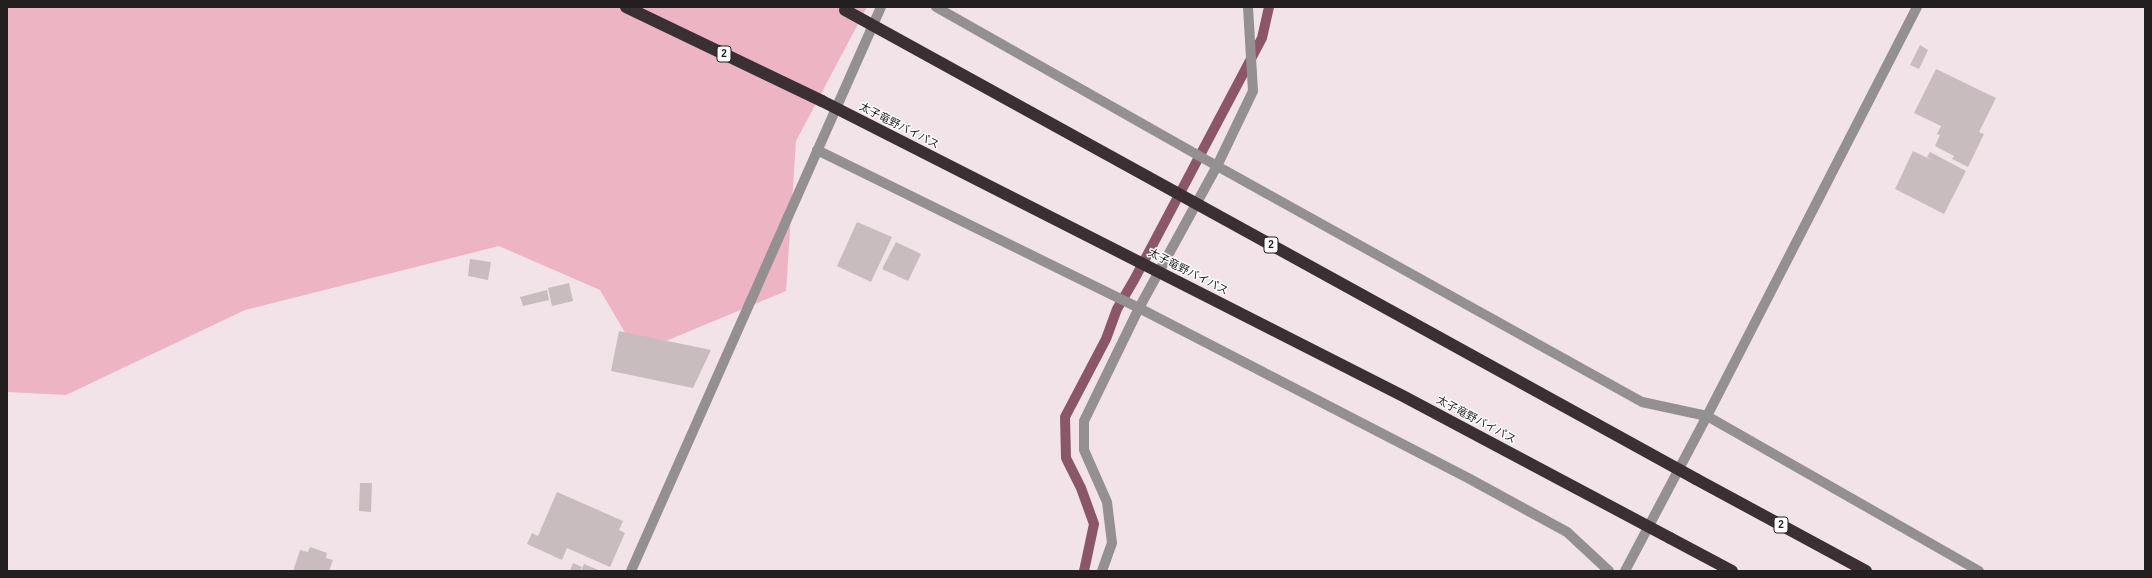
<!DOCTYPE html>
<html>
<head>
<meta charset="utf-8">
<style>
  body { margin:0 }
  #map { position:relative; width:2152px; height:578px; overflow:hidden; background:#f1e3e7; font-family:Helvetica,sans-serif }
  canvas { display:block }
  .frame { position:absolute; inset:0; border:8px solid #231e1f; pointer-events:none }
</style>
</head>
<body>
<div id="map">
<canvas width="2152" height="578"></canvas>
<div class="frame"></div>
</div>
<script>
const context = document.querySelector('canvas').getContext('2d');
context.lineJoin = 'round';
function fill(path, color) { context.fillStyle = color; context.fill(path, 'evenodd'); }
const poly = rows => new Path2D(rows.map(r => 'M' + r).join(''));
function stroke(path, color, width, dash) { context.strokeStyle = color; context.lineWidth = width; context.lineCap = dash ? 'butt' : 'round'; context.setLineDash(dash || []); context.stroke(path); }
function drawText(font, color, halo, rows, align = 'center') {
  context.font = font + ' Helvetica,"Noto Sans JP",sans-serif'; context.lineWidth = 3; context.setLineDash([]); context.textBaseline = 'middle'; context.strokeStyle = halo; context.fillStyle = color; for (const [text, x, y, turn = 0] of rows) {
    context.save(); context.translate(x, y); context.rotate((+turn || 0) * Math.PI / 180); context.textAlign = isNaN(turn) ? turn : align; if (halo) context.strokeText(text, 0, 0); context.fillText(text, 0, 0); context.restore();
  }
}
const green = poly([
  [7,7,867,7,796,141,786,291,637,353,600,290,499,246,245,310,66,395,7,392]
]);
const stream = poly([
  [1084,571,1094,524,1081,488,1066,458,1065,417,1106,339,1117,309,1134,280,1262,38,1269,7]
]);
const building = poly([
  [1920,45,1928,50,1919,69,1910,65],
  [1936,69,1996,98,1979,132,1984,134,1968,167,1952,159,1954,156,1935,146,1940,135,1937,134,1941,126,1914,113],
  [1913,151,1934,161,1927,157,1930,152,1966,171,1944,214,1895,189],
  [857,222,892,237,871,282,837,266],
  [896,242,921,254,908,281,882,269],
  [470,259,491,262,488,280,468,276],
  [569,283,573,301,552,306,548,288],
  [547,290,549,300,523,306,520,297],
  [619,331,711,350,693,388,611,371],
  [360,483,372,483,371,512,359,511],
  [557,492,623,521,619,530,625,533,610,567,567,548,562,560,527,544,532,533,538,536],
  [310,547,327,553,326,558,333,560,329,571,293,571,300,550,308,552],
  [573,563,582,567,580,571,570,571],
  [584,564,601,571,581,571]
]);
const street = poly([
  [936,7,1217,166,1642,402,1707,416,1979,571],
  [817,150,1139,308,1468,478,1567,532,1609,571],
  [631,571,881,7],
  [1102,571,1112,543,1107,502,1084,450,1084,421,1139,308,1217,166,1253,91,1248,7],
  [1625,571,1707,416,1917,7]
]);
const highway = poly([
  [626,7,822,101],
  [1696,479,1866,571],
  [1670,538,1732,571]
]);
const highwayBridge = poly([
  [845,10,1696,479],
  [822,101,1403,396,1670,538]
]);
const shields = [
  [724,54,14],
  [1271,245,14],
  [1781,525,14]
];
const shieldNames = [
  ["2",724,54],
  ["2",1271,245],
  ["2",1781,525]
];
const streetNames = [
  ["太子竜野バイパス",899,126,27],
  ["太子竜野バイパス",1188,272,27],
  ["太子竜野バイパス",1476,420,28]
];
fill(green, '#edb4c4');
stroke(stream, '#8b5768', 10);
fill(building, '#c9bcbf');
stroke(street, '#948f90', 10);
stroke(highway, '#3a3033', 12);
stroke(highwayBridge, '#3a3033', 12);
for (const [x, y, w] of shields) { const box = new Path2D(); box.roundRect(x - w / 2, y - 8, w, 16, 3); context.fillStyle = '#fff'; context.fill(box); stroke(box, '#231e1f', 1); }
drawText('bold 10px', '#231e1f', null, shieldNames);
drawText('11px', '#231e1f', '#fff', streetNames);
</script>
</body>
</html>
